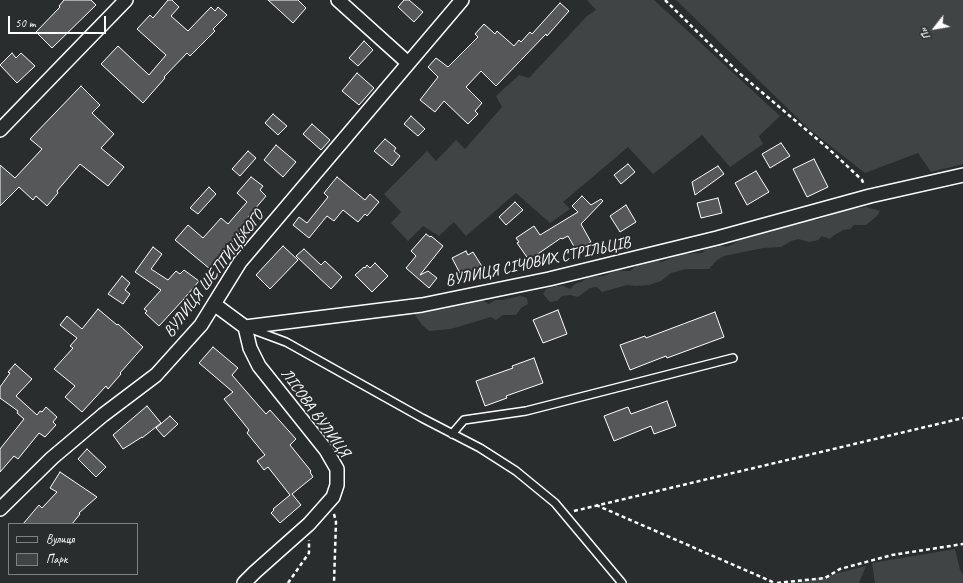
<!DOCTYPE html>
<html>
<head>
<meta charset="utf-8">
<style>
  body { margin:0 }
  #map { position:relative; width:963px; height:583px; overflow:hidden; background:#2a2d2e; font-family:Caveat,sans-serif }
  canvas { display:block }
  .legend { position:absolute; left:8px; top:523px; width:130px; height:52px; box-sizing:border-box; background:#2a2d2e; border:1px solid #7f8182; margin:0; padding:5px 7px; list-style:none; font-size:12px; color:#fff }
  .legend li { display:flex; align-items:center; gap:8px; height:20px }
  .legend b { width:20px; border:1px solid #7f8182 }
  .north { position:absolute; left:915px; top:8px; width:40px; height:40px; -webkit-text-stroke:3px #2a2d2e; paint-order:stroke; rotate:239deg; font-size:11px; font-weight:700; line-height:16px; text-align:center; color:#fff }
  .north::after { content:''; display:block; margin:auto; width:14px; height:18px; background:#fff; clip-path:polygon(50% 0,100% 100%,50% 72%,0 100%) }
  .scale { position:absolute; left:8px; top:16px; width:98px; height:18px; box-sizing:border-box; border:2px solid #fff; border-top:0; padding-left:5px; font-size:12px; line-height:14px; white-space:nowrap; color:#fff; -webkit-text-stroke:3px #2a2d2e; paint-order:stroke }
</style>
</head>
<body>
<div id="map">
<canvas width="963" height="583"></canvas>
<ul class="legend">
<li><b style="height:5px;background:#2a2d2e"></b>Вулиця</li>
<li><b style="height:11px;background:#414445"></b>Парк</li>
</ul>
<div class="north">Пн</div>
<div class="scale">50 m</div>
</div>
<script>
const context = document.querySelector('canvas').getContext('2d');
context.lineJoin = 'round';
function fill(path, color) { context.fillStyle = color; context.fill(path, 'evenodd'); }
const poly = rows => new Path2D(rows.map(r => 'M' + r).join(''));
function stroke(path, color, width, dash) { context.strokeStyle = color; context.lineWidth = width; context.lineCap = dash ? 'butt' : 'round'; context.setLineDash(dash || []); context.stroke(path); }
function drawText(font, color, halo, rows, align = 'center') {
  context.font = font + ' Caveat,sans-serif'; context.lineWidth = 4; context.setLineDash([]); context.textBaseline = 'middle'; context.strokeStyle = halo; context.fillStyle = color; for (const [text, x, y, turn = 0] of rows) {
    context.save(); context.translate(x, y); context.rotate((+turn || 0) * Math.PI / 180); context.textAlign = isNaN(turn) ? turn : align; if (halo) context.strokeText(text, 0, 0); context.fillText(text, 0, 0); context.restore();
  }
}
const green = poly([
  [587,0,654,0,780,116,759,136,763,144,730,167,702,135,653,174,628,147,563,202,570,209,550,223,516,193,466,236,454,222,439,236,423,226,408,241,391,223,401,212,384,194,427,151,436,161,456,140,465,149,502,107,496,96,519,75,529,78,587,16,596,10],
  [676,0,963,0,963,164,931,172,918,153,865,173,810,130],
  [866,207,880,211,877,216,866,225,854,225,850,229,843,230,836,234,829,239,822,236,818,240,809,242,798,239,791,241,781,247,763,248,724,256,717,260,709,269,686,269,671,273,661,281,649,285,636,286,627,285,602,292,597,287,590,288,578,297,570,295,562,296,557,301,550,302,543,294,546,289,556,286,563,286,570,289,575,284,581,282,589,277,604,276,616,270,624,271,630,271,643,260,649,259,662,262,680,254,702,253,708,247,716,244,726,247,732,245,745,235,763,231,770,232,776,228,786,227,804,220,817,220,845,210],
  [520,296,527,298,528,304,521,308,516,315,503,315,496,320,491,317,451,329,429,331,422,325,415,315,420,309,476,300,483,301,489,304,495,300,503,300],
  [955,549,960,570,963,575,963,583,875,583,872,563],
  [866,566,859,583,794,583,823,577]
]);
const building = poly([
  [64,0,91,0,96,5,52,48,36,32,60,7,59,6,64,0],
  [168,0,172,0,179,7,171,16,188,31,211,7,215,11,218,7,227,15,213,29,215,31,190,56,187,53,164,77,165,78,143,103,101,64,118,46,149,75,166,55,137,29,150,15,153,18,168,0],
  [268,0,298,0,306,8,293,23,268,0],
  [404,0,409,0,423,12,414,22,398,7,404,0],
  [560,3,569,11,547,36,546,34,496,86,481,71,466,87,482,103,475,111,478,114,468,124,444,101,435,112,420,100,438,77,428,67,436,58,448,67,478,37,475,34,484,24,495,34,497,31,514,46,519,40,521,42,530,32,532,34,560,3],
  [364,41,373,50,358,66,349,58,364,41],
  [12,53,16,58,21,53,35,66,17,83,0,65,12,53],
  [357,73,374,88,359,105,342,91,357,73],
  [81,86,100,105,92,113,114,134,101,148,124,167,108,186,80,164,57,191,58,193,47,206,36,196,33,200,19,187,0,206,0,165,15,178,42,149,30,139,81,86],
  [273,114,287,126,278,135,265,123,273,114],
  [411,116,425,129,418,136,404,124,411,116],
  [312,124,330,140,321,150,303,134,312,124],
  [385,139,396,148,394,151,400,156,392,166,374,151,385,139],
  [781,143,790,156,770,168,762,154,781,143],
  [276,145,296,162,283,177,264,160,276,145],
  [248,151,256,158,240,176,232,169,248,151],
  [814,159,828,187,807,197,793,169,814,159],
  [628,164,635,172,621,184,614,175,628,164],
  [718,166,724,174,695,195,692,182,718,166],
  [756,171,769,192,747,205,735,183,756,171],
  [251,177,263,186,260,190,266,196,248,217,252,220,220,255,221,256,210,269,175,240,188,225,203,238,221,218,228,224,247,202,237,193,251,177],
  [337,177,365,200,370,194,379,202,367,216,365,214,358,222,343,210,334,221,327,216,309,238,293,225,299,217,307,223,328,197,324,193,337,177],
  [209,187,216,194,198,214,190,208,209,187],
  [582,196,591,205,601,199,603,201,581,224,591,242,576,250,568,236,562,239,561,238,529,260,517,243,519,242,516,238,534,226,540,235,578,212,572,206,582,196],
  [718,198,722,213,701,218,697,203,718,198],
  [515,202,523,210,506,225,499,217,515,202],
  [626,205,636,222,620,232,610,216,626,205],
  [426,234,430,237,431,236,443,246,420,275,428,271,437,278,429,288,406,268,416,256,411,251,426,234],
  [283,246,298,260,270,289,256,275,283,246],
  [153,247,162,254,151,269,168,280,176,271,180,274,184,270,199,281,183,300,159,326,145,313,147,311,144,309,161,290,135,272,153,247],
  [304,249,321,265,325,261,342,277,331,289,296,256,304,249],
  [466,251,468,255,473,252,483,268,463,279,452,258,466,251],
  [375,263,388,276,372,292,355,275,364,267,365,268,367,265,370,268,375,263],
  [122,276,130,283,125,290,130,294,123,304,108,294,122,276],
  [98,309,117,325,118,324,143,347,120,373,121,374,108,389,106,386,82,412,65,397,75,386,54,369,73,348,70,346,77,338,60,325,67,316,82,329,98,309],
  [558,310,567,334,543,343,533,320,558,310],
  [715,312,724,337,667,358,666,356,630,370,620,345,645,336,646,338,715,312],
  [213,347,238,368,232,375,258,405,266,414,270,410,296,439,290,445,311,471,310,472,313,477,292,494,301,505,280,523,271,513,274,510,273,509,290,495,268,467,264,470,257,461,265,455,247,433,249,430,224,399,233,392,199,363,213,347],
  [534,358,543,383,506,396,507,398,485,406,476,381,513,368,512,366,534,358],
  [15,364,32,379,16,396,37,415,40,411,42,412,46,407,57,417,53,422,56,425,45,437,39,433,18,459,14,456,0,472,0,449,24,419,17,413,18,411,0,398,0,387,10,373,8,372,15,364],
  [667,401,676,426,654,434,651,426,614,441,604,416,628,407,631,414,667,401],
  [147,406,161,423,142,438,142,437,123,449,113,435,147,406],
  [170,416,178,424,164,437,156,428,170,416],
  [87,449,106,467,96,477,78,459,87,449],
  [60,472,97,497,79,513,80,514,72,524,23,524,39,505,42,508,57,492,50,488,60,472]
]);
const path = poly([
  [665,0,738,72,830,150,862,180,864,185],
  [596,505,775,583],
  [574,511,963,418],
  [334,514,336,522,334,583],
  [288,583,309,553,309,540],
  [777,583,825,578,840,569,892,555,963,544]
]);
const service = poly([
  [251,329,286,342,422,418,480,448,516,471,555,503,622,583],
  [452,434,464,420,526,411,733,358]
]);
const minor = poly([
  [338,0,408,63],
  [0,130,126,0],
  [214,304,245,327,422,305,549,279,717,238,870,196,963,175],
  [0,509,52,458,103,415,156,375,201,325,240,262,462,0],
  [244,583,255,572,309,524,333,497,337,485,337,469,326,450,259,366,250,348,245,327]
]);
const streetNames = [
  ["ВУЛИЦЯ СІЧОВИХ СТРІЛЬЦІВ",538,262,-12],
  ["ВУЛИЦЯ ШЕПТИЦЬКОГО",214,274,-53],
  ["ЛІСОВА ВУЛИЦЯ",315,413,54]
];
fill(green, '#414445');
fill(building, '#555758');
stroke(building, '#fff', 1);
stroke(service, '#fff', 10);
stroke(minor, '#fff', 16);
stroke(path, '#fff', 2.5, [4, 3]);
stroke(service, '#2a2d2e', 7);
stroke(minor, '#2a2d2e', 13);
drawText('16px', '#fff', '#2a2d2e', streetNames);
</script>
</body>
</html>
